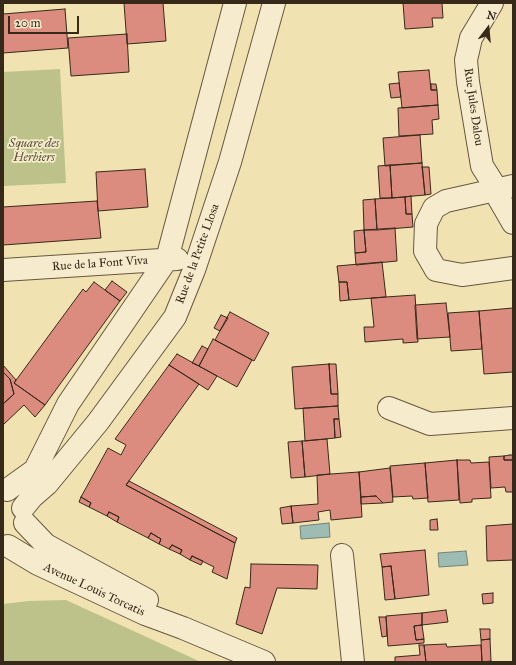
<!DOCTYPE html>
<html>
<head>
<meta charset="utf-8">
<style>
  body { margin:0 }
  #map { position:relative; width:516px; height:665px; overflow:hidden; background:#f1e2b2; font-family:"IM FELL Great Primer",serif }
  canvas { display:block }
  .frame { position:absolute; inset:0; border:4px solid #37291a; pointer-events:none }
  .north { position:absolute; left:468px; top:8px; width:40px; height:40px; -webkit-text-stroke:3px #f6eccd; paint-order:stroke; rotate:16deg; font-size:11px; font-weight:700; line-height:16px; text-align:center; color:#37291a }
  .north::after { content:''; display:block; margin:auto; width:14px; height:18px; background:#37291a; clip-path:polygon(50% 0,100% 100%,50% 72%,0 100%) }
  .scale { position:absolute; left:8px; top:16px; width:71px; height:18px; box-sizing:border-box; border:2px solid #37291a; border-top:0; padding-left:5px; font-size:12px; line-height:14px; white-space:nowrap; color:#37291a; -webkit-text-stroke:3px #f6eccd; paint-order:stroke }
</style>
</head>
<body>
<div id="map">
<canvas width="516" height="665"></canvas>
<div class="frame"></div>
<div class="north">N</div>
<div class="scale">20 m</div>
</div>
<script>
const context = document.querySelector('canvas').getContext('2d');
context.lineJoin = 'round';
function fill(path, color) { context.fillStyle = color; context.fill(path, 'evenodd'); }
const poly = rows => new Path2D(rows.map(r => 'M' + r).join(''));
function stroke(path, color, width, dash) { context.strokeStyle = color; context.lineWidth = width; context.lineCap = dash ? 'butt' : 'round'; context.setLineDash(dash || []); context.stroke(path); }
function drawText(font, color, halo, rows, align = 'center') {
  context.font = font + ' "IM FELL Great Primer",serif'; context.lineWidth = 3.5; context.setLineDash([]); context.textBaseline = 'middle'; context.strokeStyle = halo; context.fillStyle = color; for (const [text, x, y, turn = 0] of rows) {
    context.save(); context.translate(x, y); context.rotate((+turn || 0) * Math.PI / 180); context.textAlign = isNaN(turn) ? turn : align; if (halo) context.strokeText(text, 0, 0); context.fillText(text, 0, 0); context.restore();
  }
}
const green = poly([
  [60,69,66,183,3,186,3,72],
  [66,600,201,662,3,662,3,604,29,601]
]);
const water = poly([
  [329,523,330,537,301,539,300,526,329,523],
  [466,551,468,565,439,567,438,553,466,551]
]);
const building = poly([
  [124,3,163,3,166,41,127,44,124,3],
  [403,3,442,3,443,18,432,18,433,27,405,29,403,3],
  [65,9,68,48,3,53,3,14,65,9],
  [127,34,129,72,71,76,68,38,127,34],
  [429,70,431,90,437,90,438,105,402,108,398,72,429,70],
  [399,83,401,97,391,98,389,84,399,83],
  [431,84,436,84,437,90,431,90,431,84],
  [438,105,439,119,432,120,433,134,399,136,398,108,438,105],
  [420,135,422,163,385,166,383,138,420,135],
  [422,163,425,195,392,198,390,165,422,163],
  [390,165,392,198,380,198,378,166,390,165],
  [422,167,429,167,431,194,425,195,422,167],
  [145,169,148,207,98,211,96,172,145,169],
  [411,196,412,214,406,214,405,197,411,196],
  [405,197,406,214,412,214,413,227,377,230,375,199,405,197],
  [375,199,377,230,364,230,363,200,375,199],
  [97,201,101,238,3,245,3,207,97,201],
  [395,228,397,261,356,265,355,253,366,252,364,230,395,228],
  [364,230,366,252,355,253,354,231,364,230],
  [382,262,386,297,349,300,347,282,339,282,337,266,382,262],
  [112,281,127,292,120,301,105,290,112,281],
  [94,282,120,301,45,405,14,383,83,289,86,292,94,282],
  [339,282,347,282,349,300,340,301,339,282],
  [415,295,418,342,403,343,403,339,365,342,364,327,374,327,371,298,415,295],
  [446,303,450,337,417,339,415,305,446,303],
  [513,308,513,372,484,374,479,311,513,308],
  [479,311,482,349,451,351,448,313,479,311],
  [230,312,269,333,254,361,215,340,230,312],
  [221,315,228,318,220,331,214,328,221,315],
  [213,339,252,360,237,387,199,366,213,339],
  [202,346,208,349,199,366,192,363,202,346],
  [177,354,217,376,208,390,169,365,177,354],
  [329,364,331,394,338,394,338,406,295,409,292,367,329,364],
  [329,364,336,364,338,394,331,394,329,364],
  [3,365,16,380,14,383,45,405,35,417,24,405,3,425,3,404,14,394,10,379,3,372,3,365],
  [169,365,199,384,126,485,235,543,227,579,212,572,214,567,192,556,190,560,180,554,182,550,172,545,169,549,159,544,161,539,151,533,148,538,117,522,119,517,109,512,107,516,89,507,91,503,81,497,108,448,121,455,126,445,115,439,169,365],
  [3,372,10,379,14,394,3,404,3,372],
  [338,406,339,419,334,419,335,438,305,441,303,408,338,406],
  [334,419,339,419,341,437,335,438,334,419],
  [327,439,330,474,305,477,302,441,327,439],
  [302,441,305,477,291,478,288,442,302,441],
  [510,455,513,455,513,460,504,460,504,456,510,455],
  [504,456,504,460,513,460,513,492,506,492,505,487,491,488,489,457,504,456],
  [457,460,470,460,471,463,489,462,491,498,472,499,472,502,460,503,457,460],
  [457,460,459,500,428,502,425,463,457,460],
  [425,463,428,498,413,499,412,496,393,497,390,466,425,463],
  [390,468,393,502,383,503,376,496,361,497,359,472,390,468],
  [359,472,362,517,331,520,330,510,318,512,319,520,293,523,291,506,318,504,317,475,359,472],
  [129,481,237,538,235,543,126,485,129,481],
  [376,496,383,503,361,504,361,497,376,496],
  [81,497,91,503,89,507,79,502,81,497],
  [291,506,293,523,282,524,280,508,291,506],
  [109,512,119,517,117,522,107,516,109,512],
  [437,519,438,530,430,530,430,520,437,519],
  [513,524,513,560,487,561,486,526,513,524],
  [151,533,161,539,159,544,148,538,151,533],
  [172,545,182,550,180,554,169,549,172,545],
  [425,550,429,595,395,599,391,566,382,567,380,554,425,550],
  [192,556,203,561,201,565,190,560,192,556],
  [251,564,318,565,317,589,277,588,262,634,236,624,245,587,250,588,251,564],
  [391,566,395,599,385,600,382,567,391,566],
  [493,593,493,603,483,604,482,594,493,593],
  [446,610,448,622,422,625,422,613,446,610],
  [422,613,422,625,414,626,416,640,424,639,424,643,388,646,386,616,422,613],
  [379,617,386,617,387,636,382,637,379,617],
  [422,625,424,639,416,640,414,626,422,625],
  [480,629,490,629,490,639,481,640,480,629],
  [490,639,491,661,482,662,481,640,490,639],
  [446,644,447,647,481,645,482,662,426,662,424,645,446,644],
  [419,645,424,645,426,662,395,662,395,657,420,655,419,645]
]);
const minor = poly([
  [492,3,471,38,466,60,468,82,482,166,496,188,498,197,513,223],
  [513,186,446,201,434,208,426,224,425,251,436,270,462,275,513,268],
  [3,270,177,259],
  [389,408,430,424,513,418],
  [7,490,35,470,68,404,167,259,235,3],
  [23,508,32,497,47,484,98,422,175,317,194,270,230,162,274,3],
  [25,523,46,545,147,600],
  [8,546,38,564,145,614,183,628,264,662],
  [342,555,353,662]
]);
const streetNames = [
  ["Rue Jules Dalou",473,107,82],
  ["Rue de la Petite Llosa",198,254,-70],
  ["Rue de la Font Viva",100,264,-4],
  ["Avenue Louis Torcatis",94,590,25]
];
const parkNames = [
  ["Square des",34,144],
  ["Herbiers",34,158]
];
fill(green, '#bdc28a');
fill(water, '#9dbcb4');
stroke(water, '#748176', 1);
fill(building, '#db8c7e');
stroke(building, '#37291a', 1);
stroke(minor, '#665740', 24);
stroke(minor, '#f6eccd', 22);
drawText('12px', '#37291a', '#f6eccd', streetNames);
drawText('italic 12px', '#584f36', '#f6eccd', parkNames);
</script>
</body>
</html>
